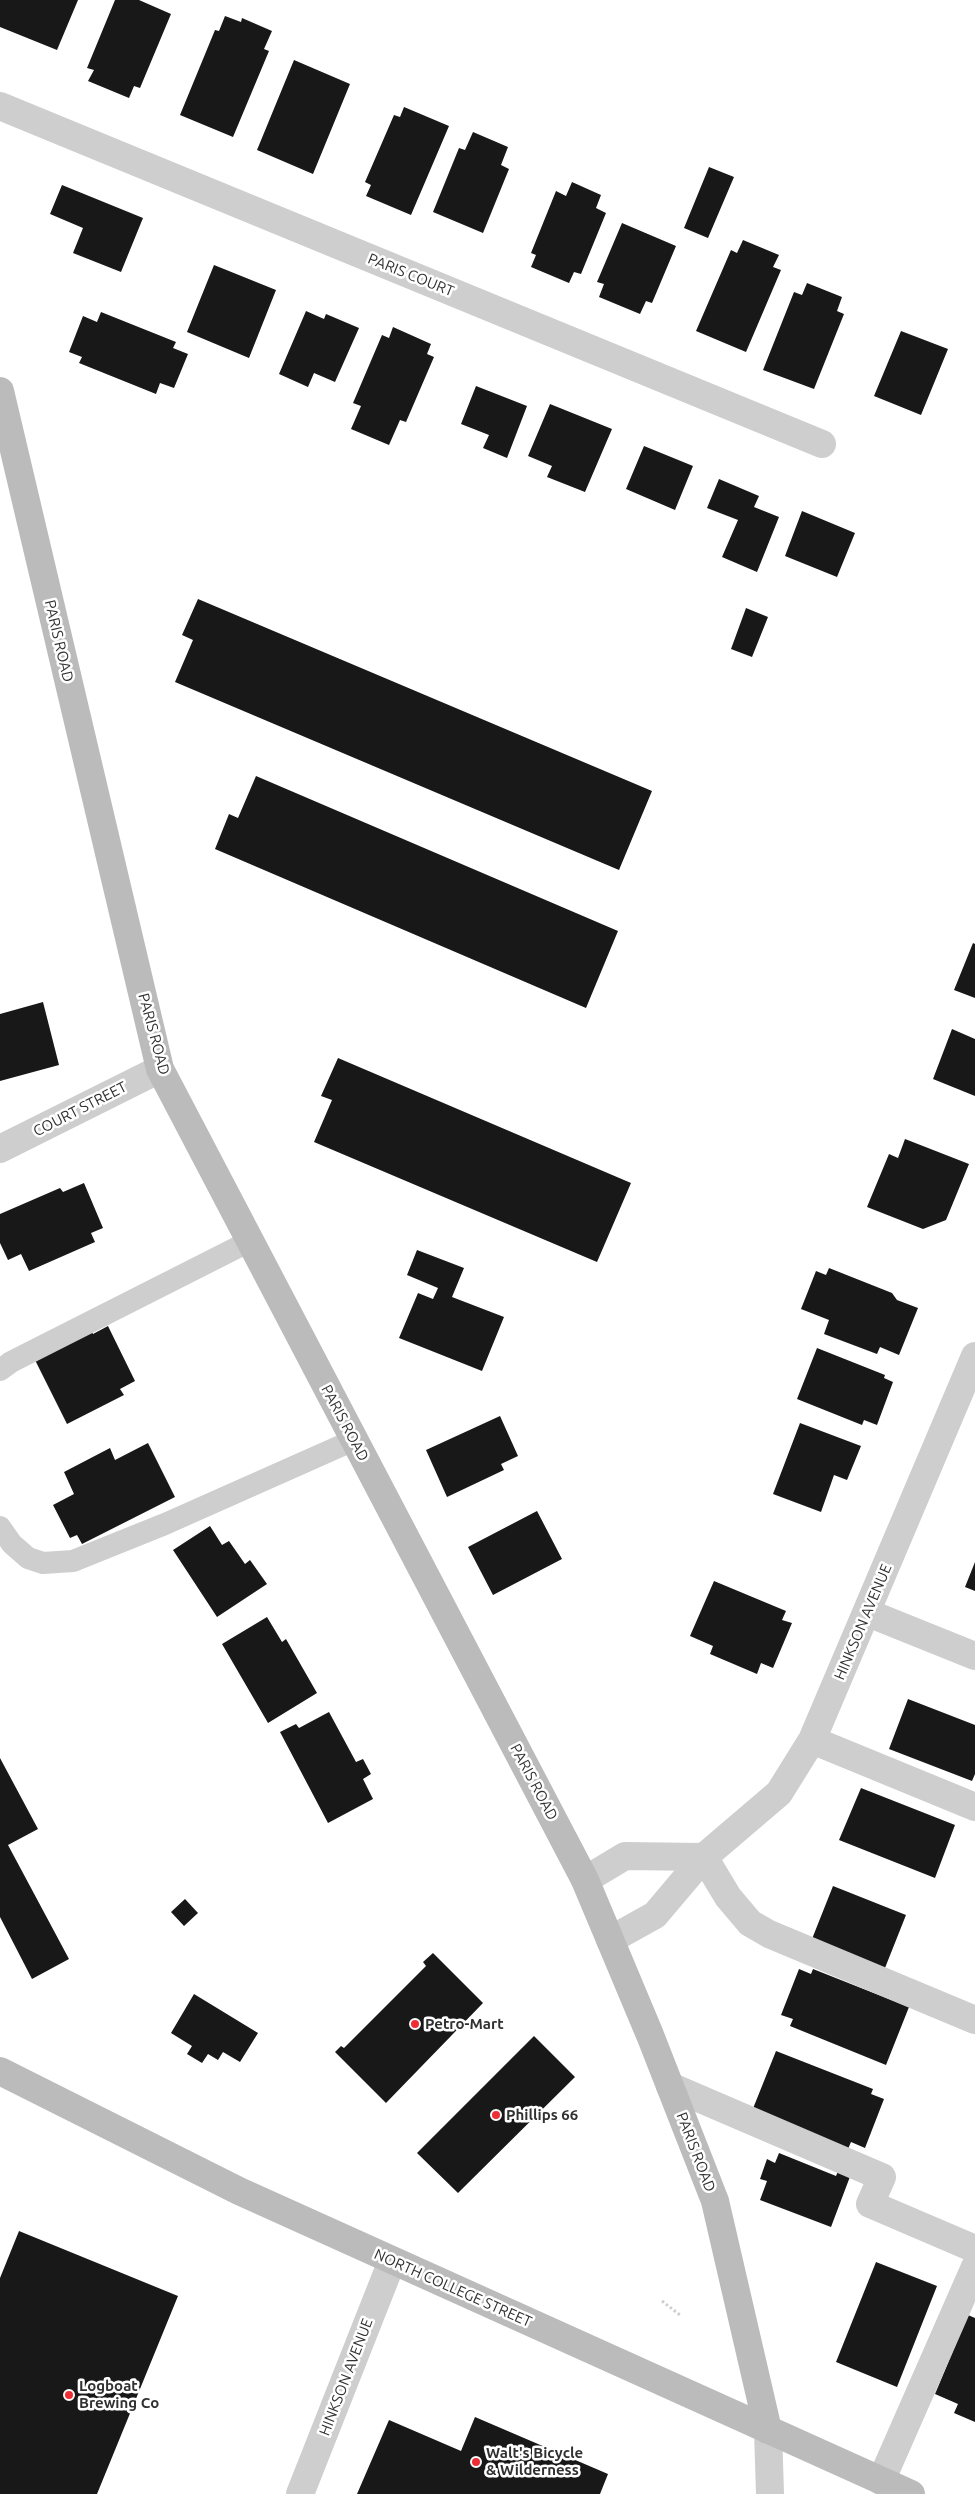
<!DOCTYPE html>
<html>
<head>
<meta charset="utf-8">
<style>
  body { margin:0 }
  canvas { display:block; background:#fff }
</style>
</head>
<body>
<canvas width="975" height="2494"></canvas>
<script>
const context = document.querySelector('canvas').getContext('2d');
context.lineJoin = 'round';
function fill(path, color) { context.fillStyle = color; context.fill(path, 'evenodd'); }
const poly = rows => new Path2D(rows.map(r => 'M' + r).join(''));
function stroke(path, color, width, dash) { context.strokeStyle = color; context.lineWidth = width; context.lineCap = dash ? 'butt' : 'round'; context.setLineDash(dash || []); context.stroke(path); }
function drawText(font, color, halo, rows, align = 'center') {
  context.font = font + ' Ubuntu,sans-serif'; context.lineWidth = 5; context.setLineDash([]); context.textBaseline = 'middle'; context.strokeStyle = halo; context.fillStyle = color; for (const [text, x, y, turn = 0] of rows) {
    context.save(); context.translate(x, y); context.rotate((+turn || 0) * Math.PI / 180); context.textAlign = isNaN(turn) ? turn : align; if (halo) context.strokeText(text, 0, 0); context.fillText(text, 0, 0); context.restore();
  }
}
const building = poly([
  [0,0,78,0,57,50,0,27],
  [115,0,139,0,171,14,140,88,134,86,129,98,88,81,94,70,87,68],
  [225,16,241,22,242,18,272,31,264,49,269,51,233,137,180,115,215,30,219,31],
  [294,60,350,84,313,174,257,150],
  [404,107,449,126,411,215,366,196,371,185,365,182,394,115,400,117],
  [473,132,508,147,501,165,509,169,483,233,433,212,459,148,465,150],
  [709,167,734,177,708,238,684,228],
  [572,182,601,195,596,208,606,213,581,274,574,272,569,283,531,267,536,255,531,253,556,191,566,196],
  [62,185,143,218,121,272,73,253,83,228,50,214],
  [622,223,676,246,652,303,646,301,640,314,599,297,604,284,597,282],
  [743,240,779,255,773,267,781,270,746,352,696,331,731,250,737,253],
  [214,265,276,290,249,358,187,332],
  [807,283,842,297,837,311,844,314,814,389,763,370,794,292,802,295],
  [306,311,324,319,326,314,359,328,335,382,314,373,308,387,279,374],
  [101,312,176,342,173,348,188,354,174,388,160,383,156,394,79,363,82,357,69,352,83,316,97,322],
  [393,327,431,344,427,354,434,357,406,422,400,420,389,445,351,429,361,406,353,403,382,335,389,338],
  [901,331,948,349,921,415,874,396],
  [476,386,527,406,507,458,483,448,489,435,461,424],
  [550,404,612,429,585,492,547,477,552,466,528,456],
  [644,446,693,466,675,510,626,489],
  [719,479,759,496,754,507,779,517,757,572,722,557,738,520,707,508],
  [802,511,855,533,837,577,785,556],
  [198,599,652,791,619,870,175,682,193,640,182,635],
  [746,608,768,617,752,657,731,649],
  [256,776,618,931,586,1008,215,849,229,814,238,818],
  [973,943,975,944,975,998,954,990],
  [43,1002,59,1065,0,1081,0,1014],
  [952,1029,975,1039,975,1096,933,1079],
  [338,1058,631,1183,597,1262,314,1142,332,1100,321,1096],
  [905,1139,969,1164,946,1220,923,1229,867,1207,889,1154,898,1158],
  [84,1183,103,1228,91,1233,95,1242,29,1271,21,1254,8,1260,0,1243,0,1214,60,1188,63,1192],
  [417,1250,464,1268,452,1297,504,1317,482,1371,399,1338,418,1293,433,1299,438,1288,407,1275],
  [829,1268,892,1293,897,1300,918,1308,899,1355,880,1347,877,1354,824,1334,829,1320,801,1309,816,1271,826,1275],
  [108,1326,135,1381,120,1389,124,1395,67,1424,34,1358,91,1330,93,1334],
  [817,1348,885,1375,884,1378,893,1382,877,1425,864,1420,862,1425,797,1399],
  [500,1416,518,1456,501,1464,504,1470,447,1497,426,1450],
  [800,1423,861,1446,847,1480,834,1475,821,1512,773,1494],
  [148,1443,175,1497,82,1544,77,1535,70,1538,53,1505,74,1494,64,1472,110,1448,115,1460],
  [537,1511,562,1559,493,1595,468,1547],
  [210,1526,222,1545,229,1541,245,1564,250,1560,267,1584,217,1617,173,1550],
  [975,1562,975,1591,965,1587],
  [714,1581,786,1611,782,1620,792,1623,773,1668,761,1663,757,1674,710,1654,713,1646,690,1636],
  [267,1617,282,1642,286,1639,317,1693,268,1723,222,1644],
  [908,1699,975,1725,975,1774,972,1781,889,1749],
  [329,1712,356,1762,363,1759,371,1774,363,1779,373,1799,328,1823,280,1732,296,1724,299,1728],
  [0,1758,38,1829,8,1845,69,1959,32,1979,0,1917],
  [861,1788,955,1825,935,1878,839,1840],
  [833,1886,906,1915,883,1973,810,1944],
  [185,1899,198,1913,184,1926,171,1912],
  [433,1953,483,2003,386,2103,335,2052,341,2046,344,2048,426,1966,423,1962],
  [799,1969,811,1974,813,1969,909,2007,886,2065,790,2026,793,2019,781,2015],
  [194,1994,258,2033,240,2062,223,2052,218,2060,208,2054,202,2063,187,2054,192,2046,171,2033],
  [534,2036,575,2077,458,2193,417,2153],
  [776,2051,873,2089,871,2094,884,2099,865,2148,851,2142,848,2149,752,2111],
  [779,2153,836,2176,839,2169,851,2174,831,2227,760,2200,767,2181,760,2179,767,2159,775,2163],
  [19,2231,178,2296,97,2494,0,2494,0,2278],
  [876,2262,937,2286,897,2387,836,2362],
  [968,2315,975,2318,975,2422,954,2413,958,2404,935,2394],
  [475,2417,608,2474,600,2494,357,2494,389,2420,461,2451]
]);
const path = poly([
  [662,2301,680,2315]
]);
const service = poly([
  [0,1370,11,1362,250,1241],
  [0,1527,12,1544,28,1558,43,1563,73,1561,165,1524,354,1440]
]);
const minor = poly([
  [0,106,822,444],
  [0,1149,160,1069],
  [868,1613,975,1656],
  [812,1740,975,1807],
  [585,1880,625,1856,704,1857,779,1793,812,1740,975,1356],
  [610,1940,655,1915,704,1857,728,1897,750,1923,769,1934,975,2020],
  [670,2086,882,2177,870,2204,975,2249],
  [881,2481,975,2267],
  [300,2494,392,2261]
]);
const tertiary = poly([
  [768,2430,770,2494]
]);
const secondary = poly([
  [0,391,160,1069,585,1880,650,2035,715,2201,768,2430],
  [0,2071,239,2191,911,2494]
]);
const markers = [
  [415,2024,5,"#ed2e34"],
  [496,2115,5,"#ed2e34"],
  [69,2395,5,"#ed2e34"],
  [476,2462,5,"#ed2e34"]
];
const streetNames = [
  ["PARIS COURT",411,275,22],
  ["PARIS ROAD",59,641,77],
  ["PARIS ROAD",154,1034,75],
  ["COURT STREET",80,1109,-27],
  ["PARIS ROAD",345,1423,62],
  ["HINKSON AVENUE",863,1622,-67],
  ["PARIS ROAD",534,1782,62],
  ["PARIS ROAD",696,2152,69],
  ["NORTH COLLEGE STREET",453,2288,24],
  ["HINKSON AVENUE",346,2377,-69]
];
const poiNames = [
  ["Petro-Mart",425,2024],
  ["Phillips 66",506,2115],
  ["Logboat",79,2386],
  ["Brewing Co",79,2403],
  ["Walt's Bicycle",486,2453],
  ["& Wilderness",486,2470]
];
fill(building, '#181818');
stroke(path, '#cecece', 3, [2.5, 2.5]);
stroke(service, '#cecece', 22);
stroke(minor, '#cecece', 28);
stroke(tertiary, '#cecece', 28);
stroke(secondary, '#bbb', 28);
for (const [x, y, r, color] of markers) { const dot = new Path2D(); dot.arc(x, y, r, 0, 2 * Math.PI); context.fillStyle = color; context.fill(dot); stroke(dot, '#fff', 2); }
drawText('15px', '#313131', '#fff', streetNames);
drawText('bold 15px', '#313131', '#fff', poiNames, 'left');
</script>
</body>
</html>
